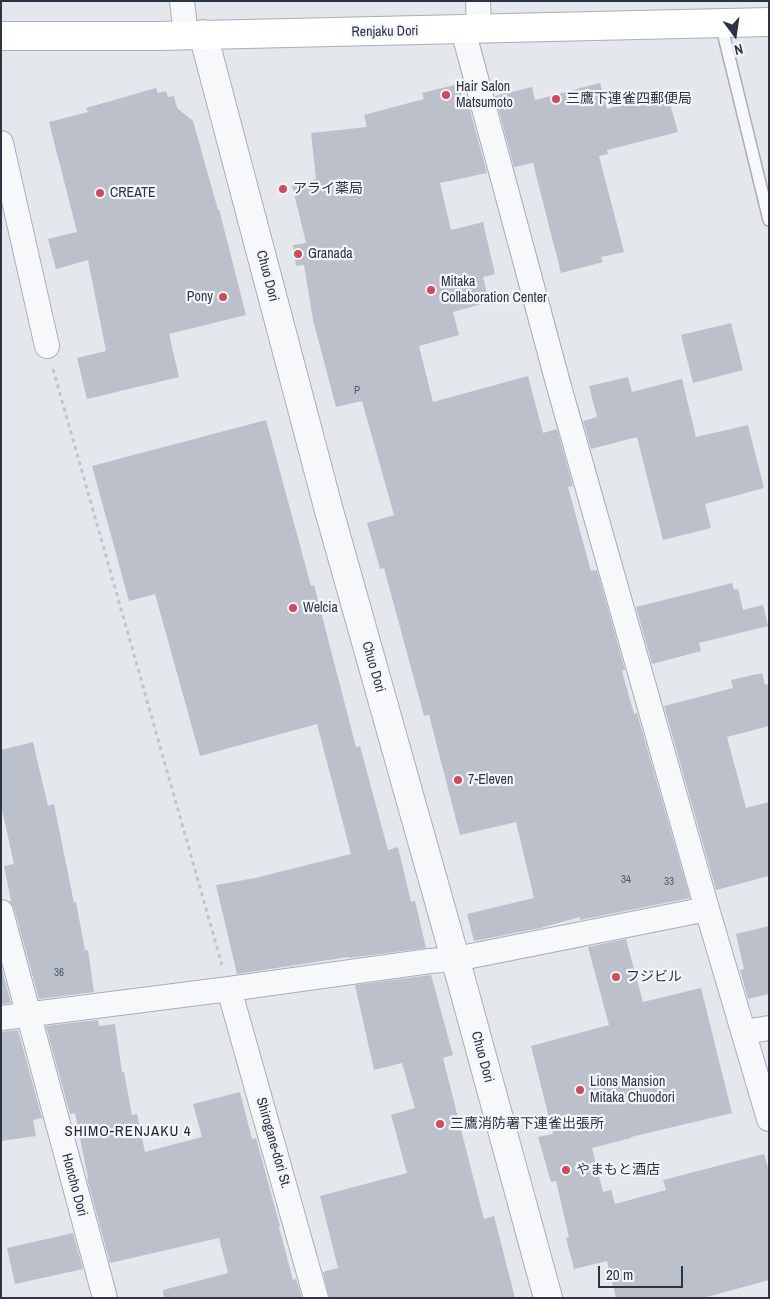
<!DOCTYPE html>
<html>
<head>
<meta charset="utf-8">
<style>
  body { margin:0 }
  #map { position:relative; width:770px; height:1299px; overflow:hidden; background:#e4e7ec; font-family:"Archivo Narrow",sans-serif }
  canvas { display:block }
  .frame { position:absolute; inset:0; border:2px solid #2b3445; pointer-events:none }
  .north { position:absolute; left:710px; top:10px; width:50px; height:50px; -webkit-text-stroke:4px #f4f6f9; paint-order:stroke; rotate:166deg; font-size:14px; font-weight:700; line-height:20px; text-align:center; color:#2b3445 }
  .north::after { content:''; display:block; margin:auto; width:18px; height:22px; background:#2b3445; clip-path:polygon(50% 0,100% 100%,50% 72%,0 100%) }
  .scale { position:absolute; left:598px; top:1266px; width:85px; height:22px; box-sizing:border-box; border:2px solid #2b3445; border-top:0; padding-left:6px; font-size:15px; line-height:18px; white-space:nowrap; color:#2b3445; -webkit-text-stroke:4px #f4f6f9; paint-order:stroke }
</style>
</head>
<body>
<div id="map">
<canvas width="770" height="1299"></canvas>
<div class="frame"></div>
<div class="north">N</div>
<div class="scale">20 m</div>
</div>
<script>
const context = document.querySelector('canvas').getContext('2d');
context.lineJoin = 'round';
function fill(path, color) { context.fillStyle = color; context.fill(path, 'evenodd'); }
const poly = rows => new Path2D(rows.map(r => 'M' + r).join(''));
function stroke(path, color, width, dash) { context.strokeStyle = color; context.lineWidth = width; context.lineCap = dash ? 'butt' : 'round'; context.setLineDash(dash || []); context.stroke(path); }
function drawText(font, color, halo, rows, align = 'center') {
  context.font = font + ' "Archivo Narrow","Noto Sans JP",sans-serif'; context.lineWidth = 4.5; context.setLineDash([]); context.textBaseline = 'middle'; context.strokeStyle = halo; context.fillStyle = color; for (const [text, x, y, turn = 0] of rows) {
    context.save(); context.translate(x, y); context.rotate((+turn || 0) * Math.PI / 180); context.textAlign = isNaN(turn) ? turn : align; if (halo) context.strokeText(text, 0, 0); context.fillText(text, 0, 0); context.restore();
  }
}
const building = poly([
  [600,83,607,109,667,93,678,132,607,150,608,154,599,156,624,252,601,257,603,262,561,273,533,163,514,167,495,96,532,87,535,100],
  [458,84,464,104,468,103,487,173,440,183,451,230,483,222,495,274,483,277,489,302,453,312,459,335,419,346,433,402,528,376,543,433,557,429,573,486,568,487,591,571,597,570,625,670,622,671,634,714,637,713,690,898,580,920,580,917,540,928,474,941,467,914,534,898,516,822,460,835,429,715,424,716,384,568,380,569,367,523,394,515,362,401,336,407,313,320,304,265,296,266,293,245,306,243,292,185,316,179,311,133,367,127,364,115,424,99,422,93],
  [156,88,158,93,166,91,168,97,174,96,177,108,193,121,218,210,219,209,246,315,169,334,179,377,87,399,77,358,106,351,88,260,56,269,48,239,77,232,49,122,88,112,86,108],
  [731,323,743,370,693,383,681,335],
  [628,377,632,392,682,379,696,437,748,425,764,488,705,504,711,528,663,540,637,437,591,449,583,421,597,417,589,386],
  [266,420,311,586,314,585,356,747,360,746,388,850,398,847,411,902,415,901,426,948,349,958,348,957,237,974,216,885,255,878,351,854,317,724,200,756,155,594,129,601,92,466],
  [732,583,734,590,738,589,743,610,763,605,768,626,699,643,701,651,652,664,636,607],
  [762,673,765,685,769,684,769,726,727,737,746,808,769,802,769,876,716,890,664,706,733,688,731,680],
  [33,742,48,806,54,804,74,903,76,902,85,950,88,950,94,992,39,999,14,908,9,901,11,901,4,866,14,864,1,805,1,750],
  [769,926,769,994,748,999,740,970,744,969,736,934],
  [626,939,643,1002,701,988,732,1113,631,1137,631,1138,592,1148,603,1192,611,1190,615,1204,666,1190,663,1180,764,1154,769,1171,769,1280,703,1298,616,1298,607,1261,574,1269,566,1238,569,1237,556,1181,551,1182,538,1137,553,1134,531,1046,609,1025,588,947],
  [1,966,11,1003,1,1004],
  [431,975,453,1055,443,1058,470,1165,484,1219,494,1216,515,1298,329,1298,323,1272,338,1268,320,1196,407,1173,391,1115,415,1108,402,1063,374,1070,355,985],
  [98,1020,99,1026,115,1024,122,1072,124,1072,132,1115,137,1114,145,1152,202,1137,193,1104,240,1092,252,1139,256,1138,280,1226,279,1227,293,1280,296,1279,302,1298,164,1298,163,1290,228,1273,219,1238,110,1263,87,1178,88,1178,75,1113,70,1114,46,1026],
  [18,1030,42,1118,33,1120,36,1136,1,1141,1,1032],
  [73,1233,83,1269,15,1284,7,1248]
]);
const path = poly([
  [53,369,222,965]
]);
const service = poly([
  [721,24,769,220]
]);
const minor = poly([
  [182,1,186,35],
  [478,1,479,29],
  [463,30,558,383,707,909,769,1119],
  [1,143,47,346],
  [1,912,105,1298],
  [229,989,316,1298],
  [1,1018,229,989,430,961,456,959,707,909],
  [744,1032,769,1028]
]);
const tertiary = poly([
  [203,34,328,507,462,983,548,1298]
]);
const secondary = poly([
  [1,36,158,36,769,22]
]);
const markers = [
  [446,95,5,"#d1495b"],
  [556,99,5,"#d1495b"],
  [283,189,5,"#d1495b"],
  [100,193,5,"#d1495b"],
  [298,254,5,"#d1495b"],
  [431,290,5,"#d1495b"],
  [223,297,5,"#d1495b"],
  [293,608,5,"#d1495b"],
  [458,780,5,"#d1495b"],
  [616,977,5,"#d1495b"],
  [580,1090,5,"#d1495b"],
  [440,1124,5,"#d1495b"],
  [566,1170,5,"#d1495b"]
];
const numberNames = [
  ["P",357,391],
  ["34",626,880],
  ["33",669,882],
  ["36",59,973]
];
const streetNames = [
  ["Renjaku Dori",385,32,-1],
  ["Chuo Dori",267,276,75],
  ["Chuo Dori",373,667,74],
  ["Chuo Dori",482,1057,75],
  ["Shirogane-dori St.",273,1143,74],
  ["Honcho Dori",74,1185,75]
];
const poiNames = [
  ["Hair Salon",456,87],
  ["Matsumoto",456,103],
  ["三鷹下連雀四郵便局",566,99],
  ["アライ薬局",293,189],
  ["CREATE",110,193],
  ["Granada",308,254],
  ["Mitaka",441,282],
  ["Collaboration Center",441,298],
  ["Pony",213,297,"right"],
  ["Welcia",303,608],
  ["7-Eleven",468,780],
  ["フジビル",626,977],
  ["Lions Mansion",590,1082],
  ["Mitaka Chuodori",590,1098],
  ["三鷹消防署下連雀出張所",450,1124],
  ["やまもと酒店",576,1170]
];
const neighbourhoodNames = [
  ["SHIMO-RENJAKU 4",128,1132]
];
fill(building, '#bbc0ca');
stroke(service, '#a9aeb7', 14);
stroke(minor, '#a9aeb7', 26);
stroke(tertiary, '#a9aeb7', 30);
stroke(secondary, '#a9aeb7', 30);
stroke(path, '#c2c5cb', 3, [4, 4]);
stroke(service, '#f7f8fa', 11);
stroke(minor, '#f7f8fa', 24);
stroke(tertiary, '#f7f8fa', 28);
stroke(secondary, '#fff', 28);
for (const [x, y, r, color] of markers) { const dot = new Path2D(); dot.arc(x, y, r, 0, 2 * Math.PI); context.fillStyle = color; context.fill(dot); stroke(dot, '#f4f6f9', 2); }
drawText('11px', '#4f5766', null, numberNames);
drawText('14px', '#2b3445', '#f4f6f9', streetNames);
drawText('14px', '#2b3445', '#f4f6f9', poiNames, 'left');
context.letterSpacing = '1px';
drawText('15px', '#1d2536', '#f4f6f9', neighbourhoodNames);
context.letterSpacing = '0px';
</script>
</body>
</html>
